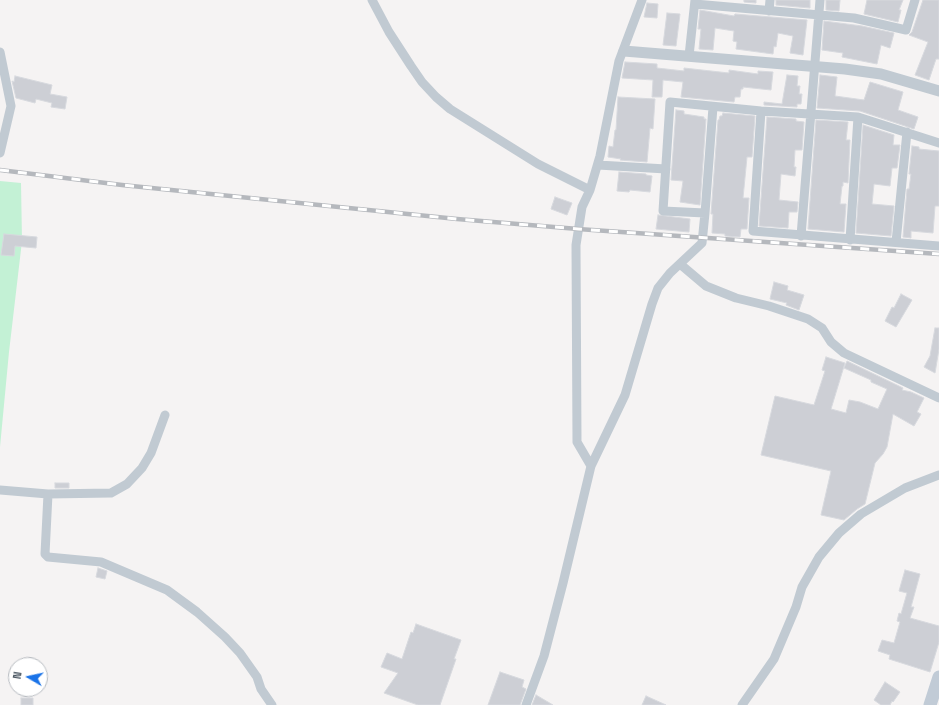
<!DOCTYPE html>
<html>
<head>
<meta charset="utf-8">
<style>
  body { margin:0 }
  #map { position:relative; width:939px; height:705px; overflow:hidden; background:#f5f3f3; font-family:"Space Grotesk",sans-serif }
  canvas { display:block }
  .north { position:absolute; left:8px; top:657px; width:40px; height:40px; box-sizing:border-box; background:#fff; border:1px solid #b7bbc0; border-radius:50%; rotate:279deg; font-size:11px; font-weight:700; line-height:16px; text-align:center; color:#4a5661 }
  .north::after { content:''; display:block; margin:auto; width:14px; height:18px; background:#1a73e8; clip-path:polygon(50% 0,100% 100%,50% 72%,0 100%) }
</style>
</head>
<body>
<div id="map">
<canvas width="939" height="705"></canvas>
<div class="north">N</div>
</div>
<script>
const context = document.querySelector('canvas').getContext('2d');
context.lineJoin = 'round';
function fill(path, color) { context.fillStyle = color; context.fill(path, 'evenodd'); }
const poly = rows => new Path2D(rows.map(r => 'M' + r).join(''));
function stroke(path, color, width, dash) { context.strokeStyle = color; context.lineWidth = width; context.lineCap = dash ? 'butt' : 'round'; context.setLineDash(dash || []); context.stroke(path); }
const green = poly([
  [0,181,21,183,22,241,9,352,0,447]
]);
const building = poly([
  [744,0,756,0,756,3,744,2,744,0],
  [776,0,810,0,810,8,776,5,776,0],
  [826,0,840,0,839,11,826,10,826,0],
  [867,0,903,0,899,10,901,10,898,22,864,14,867,0],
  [923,0,939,0,939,59,936,59,929,80,915,75,928,42,909,35,912,32,923,0],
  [647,3,658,4,657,18,644,17,647,3],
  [700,10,734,16,735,14,807,20,803,55,790,53,793,36,778,33,776,47,774,46,773,54,736,49,737,42,733,41,734,31,715,28,713,50,699,49,701,29,698,29,700,10],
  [667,13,680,14,676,46,663,45,667,13],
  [824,21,862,26,894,33,890,48,881,45,877,64,842,57,843,53,822,50,824,21],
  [625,62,657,64,657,68,684,71,684,68,729,73,729,70,758,74,758,71,773,72,771,90,743,87,743,89,741,89,740,97,735,97,734,102,681,97,683,82,663,80,662,97,652,97,653,80,622,78,625,62],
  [787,75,798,76,797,86,800,86,799,94,802,94,801,104,797,104,797,107,764,105,764,102,782,104,787,75],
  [820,75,837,77,835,96,864,100,870,82,903,92,898,110,918,117,914,129,860,111,817,108,820,75],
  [15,76,52,85,50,94,67,97,65,109,51,107,52,103,36,99,35,103,16,98,12,81,14,82,15,76],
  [618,97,655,99,653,129,650,128,647,162,620,160,621,159,608,157,609,146,613,147,615,130,616,130,618,97],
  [676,110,684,111,684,114,704,117,704,119,706,119,700,205,680,202,683,181,671,180,676,110],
  [723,113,755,116,752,157,747,157,743,198,749,198,747,229,741,229,740,237,725,236,725,234,712,233,713,214,711,214,718,120,719,120,720,116,722,116,723,113],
  [767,117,796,119,796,121,804,122,802,150,795,150,794,167,796,167,795,176,781,174,779,200,798,202,797,212,789,212,788,228,759,226,767,117],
  [816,120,848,122,846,140,850,140,848,183,843,182,843,186,842,186,840,204,846,204,844,232,808,229,816,120],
  [863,125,894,135,893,145,900,145,897,168,892,168,890,186,874,184,872,204,894,206,891,236,856,233,863,125],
  [912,146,919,147,919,149,939,151,939,206,935,206,933,233,911,231,911,238,903,237,907,189,909,189,911,174,909,174,912,146],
  [619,172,646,174,646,175,652,176,650,192,630,190,629,192,617,191,619,172],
  [555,197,572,203,567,215,551,209,555,197],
  [658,215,690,219,689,232,656,229,658,215],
  [4,234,37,237,36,248,15,246,14,256,1,255,4,234],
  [774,282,788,286,787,290,804,295,799,310,786,305,787,303,770,299,774,282],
  [901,294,912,300,896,327,885,321,892,307,894,308,901,294],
  [935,328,939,328,939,349,935,373,924,367,930,356,935,328],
  [826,357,845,363,831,409,846,413,849,400,860,402,878,409,887,389,871,382,871,380,844,368,847,361,903,388,902,390,911,392,924,398,917,412,921,414,914,426,893,414,887,447,883,454,875,463,865,504,857,509,844,520,821,515,831,471,761,455,775,396,814,405,825,371,822,370,826,357],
  [55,483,69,483,69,488,55,488,55,483],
  [98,568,107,571,105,579,96,577,98,568],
  [905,570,920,574,911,607,914,607,910,618,939,626,939,642,930,672,889,659,890,655,878,651,882,640,894,643,900,622,897,621,899,613,901,614,907,593,899,591,905,570],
  [416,624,461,640,454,659,456,659,440,705,418,705,384,693,398,673,381,667,387,653,402,659,411,632,413,633,416,624],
  [500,672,524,680,522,687,526,689,520,705,488,705,500,672],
  [885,682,900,692,893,702,892,701,890,705,881,705,874,700,885,682],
  [536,695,553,705,532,705,536,695],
  [646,696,666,705,642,705,646,696],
  [21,698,33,698,33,705,21,705,21,698]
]);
const minor = poly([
  [372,0,389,32,411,66,422,82,436,97,450,109,538,164,590,190],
  [695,4,854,18,906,30,915,0],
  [769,11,770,0],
  [0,52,11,106,0,153],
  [689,56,695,0],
  [761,111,753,231,939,246],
  [598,165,666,169],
  [705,213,713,107],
  [801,236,820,0],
  [850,240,858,117],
  [896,242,907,132],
  [680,264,706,286,736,298,769,306,808,319,822,328,831,342,844,353,939,398],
  [591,466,577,442,576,245,582,207,590,190,600,156,619,61,642,0],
  [0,490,48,494,111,493,127,484,142,468,151,453,165,415],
  [48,494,45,554,48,557,101,562,167,590,197,612,225,637,240,653,257,677,261,689,272,705],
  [526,705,544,656,563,583,591,466,625,395,652,304,658,288,670,273,702,243,705,213,663,211,670,102,761,111,858,117,939,143],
  [742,705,774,659,796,607,802,587,819,557,839,533,861,514,905,488,939,475]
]);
const tertiary = poly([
  [624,51,845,69,881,74,939,91]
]);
const secondary = poly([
  [930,705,939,677]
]);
const rail = poly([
  [0,170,122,185,457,219,578,229,939,254]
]);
fill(green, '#c3f1d5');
fill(building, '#cdcfd5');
stroke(building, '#d7d9de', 1);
stroke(minor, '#c1cad2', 9);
stroke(tertiary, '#c1cad2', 11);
stroke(secondary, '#c1cbd6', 13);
stroke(rail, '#b5b8bd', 4.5);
stroke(rail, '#fff', 3, [9]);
</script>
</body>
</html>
